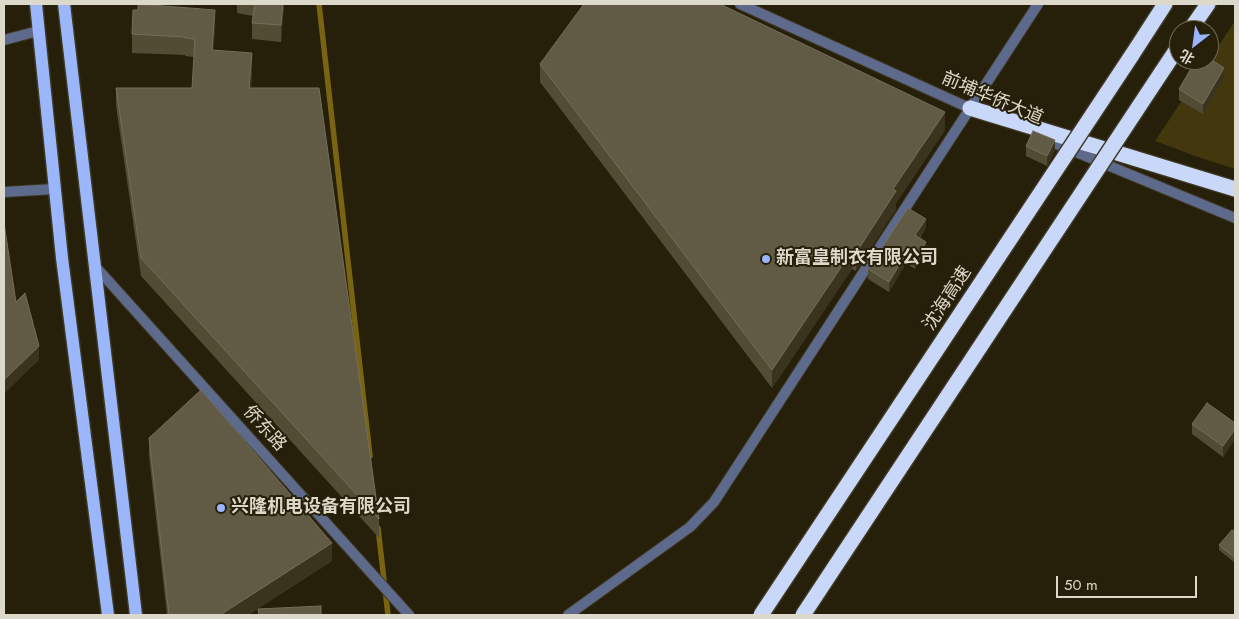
<!DOCTYPE html>
<html>
<head>
<meta charset="utf-8">
<style>
  body { margin:0 }
  #map { position:relative; width:1239px; height:619px; overflow:hidden; background:#261f09; font-family:Jost,"Noto Sans SC",sans-serif }
  canvas { display:block }
  .frame { position:absolute; inset:0; border:5px solid #dcd8ca; pointer-events:none }
  .north { position:absolute; left:1169px; top:20px; width:50px; height:50px; box-sizing:border-box; background:#261f09; border:1px solid #6f6956; border-radius:50%; rotate:210deg; font-size:14px; font-weight:700; line-height:20px; text-align:center; color:#dcd8ca }
  .north::after { content:''; display:block; margin:auto; width:18px; height:22px; background:#9ab5fd; clip-path:polygon(50% 0,100% 100%,50% 72%,0 100%) }
  .scale { position:absolute; left:1056px; top:576px; width:141px; height:22px; box-sizing:border-box; border:2px solid #dcd8ca; border-top:0; padding-left:6px; font-size:15px; line-height:18px; white-space:nowrap; color:#dcd8ca; -webkit-text-stroke:4px #261f09; paint-order:stroke }
</style>
</head>
<body>
<div id="map">
<canvas width="1239" height="619"></canvas>
<div class="frame"></div>
<div class="north">北</div>
<div class="scale">50 m</div>
</div>
<script>
const context = document.querySelector('canvas').getContext('2d');
context.lineJoin = 'round';
function fill(path, color) { context.fillStyle = color; context.fill(path, 'evenodd'); }
const poly = rows => new Path2D(rows.map(r => 'M' + r).join(''));
function stroke(path, color, width, dash) { context.strokeStyle = color; context.lineWidth = width; context.lineCap = dash ? 'butt' : 'round'; context.setLineDash(dash || []); context.stroke(path); }
function drawText(font, color, halo, rows, align = 'center') {
  context.font = font + ' Jost,"Noto Sans SC",sans-serif'; context.lineWidth = 4; context.setLineDash([]); context.textBaseline = 'middle'; context.strokeStyle = halo; context.fillStyle = color; for (const [text, x, y, turn = 0] of rows) {
    context.save(); context.translate(x, y); context.rotate((+turn || 0) * Math.PI / 180); context.textAlign = isNaN(turn) ? turn : align; if (halo) context.strokeText(text, 0, 0); context.fillText(text, 0, 0); context.restore();
  }
}
const green = poly([
  [1235,21,1235,169,1195,156,1155,141]
]);
const stream = poly([
  [319,4,370,456],
  [378,528,388,615]
]);
const minor = poly([
  [740,4,976,111],
  [4,40,38,31],
  [1042,138,1235,218],
  [4,192,55,189],
  [94,265,409,615],
  [568,615,690,527,714,502,1038,4]
]);
const primary = poly([
  [36,4,62,258,108,615],
  [64,4,136,615]
]);
const motorway = poly([
  [1190,30,1208,4],
  [1132,55,1165,4],
  [1161,73,1179,46],
  [970,108,1235,189]
]);
const motorwayBridge = poly([
  [761,615,1132,55],
  [803,615,1161,73]
]);
const wall = poly([
  [237,4,284,4,281,42,252,39,252,23,253,16,237,13],
  [215,29,213,51,252,71,251,88,379,519,379,538,141,276,116,106,116,88,192,88,194,57,185,56,185,55,132,53,132,34],
  [540,64,945,130,896,203,896,209,856,271,852,269,772,388,540,82],
  [1224,78,1203,114,1179,100,1179,89],
  [1026,146,1055,150,1047,166,1026,156],
  [926,228,920,238,926,251,915,269,906,263,889,292,868,279,868,269],
  [1235,423,1235,439,1223,457,1192,434,1192,424],
  [149,438,332,561,248,615,167,615,149,456],
  [1235,532,1235,563,1219,550,1219,545]
]);
const shadedWall = poly([
  [283,4,284,4,281,42,281,25],
  [215,10,215,29,212,69,212,50],
  [252,53,252,71,249,106,249,88],
  [1224,68,1224,78,1203,114,1203,104],
  [945,112,945,130,896,203,896,209,856,271,856,253,893,189],
  [1055,140,1055,150,1047,166,1047,156],
  [926,219,926,228,915,244,915,235],
  [926,242,926,251,915,269,915,260],
  [852,251,852,269,772,388,772,370],
  [906,254,906,263,889,292,889,282],
  [39,346,39,360,4,394,4,380],
  [1235,429,1235,439,1223,457,1223,446],
  [332,543,332,561,248,615,220,615]
]);
const building = poly([
  [138,4,215,10,212,50,252,53,249,88,319,88,379,519,141,258,116,88,192,88,195,39,185,38,185,37,132,34,133,10,138,10,138,4],
  [255,4,283,4,281,25,252,23,255,4],
  [584,4,720,4,945,112,893,189,896,191,856,253,852,251,772,370,540,64,584,4],
  [1209,58,1224,68,1203,104,1179,89,1196,60,1209,60,1209,58],
  [1033,131,1055,140,1047,156,1026,146,1033,131],
  [908,208,926,219,915,235,926,242,915,260,906,254,889,282,868,269,908,208],
  [4,223,16,302,25,293,39,346,4,380,4,314,5,313,4,313,4,223],
  [201,390,332,543,220,615,169,615,149,438,201,390],
  [1207,403,1235,423,1235,429,1223,446,1192,424,1207,403],
  [1232,530,1235,532,1235,558,1219,545,1232,530],
  [321,606,321,615,259,615,258,609,321,606]
]);
const markers = [
  [766,259,5,"#9ab5fd"],
  [221,508,5,"#9ab5fd"]
];
const streetNames = [
  ["前埔华侨大道",992,99,23],
  ["沈海高速",948,299,-57],
  ["侨东路",264,429,48]
];
const poiNames = [
  ["新富皇制衣有限公司",776,259],
  ["兴隆机电设备有限公司",231,508]
];
fill(green, '#43370d');
stroke(stream, '#7a6411', 5.5);
stroke(minor, '#3f3924', 12);
stroke(primary, '#3f3924', 15);
stroke(motorway, '#3f3924', 18);
stroke(minor, '#5e6a8c', 10);
stroke(primary, '#9cb6fc', 12);
stroke(motorway, '#c9d7f9', 15);
stroke(motorwayBridge, '#3f3924', 18, []);
stroke(motorwayBridge, '#c9d7f9', 15);
fill(wall, '#524c35');
fill(shadedWall, '#3a331d');
fill(building, '#615b45');
stroke(building, '#746e5a', 1);
for (const [x, y, r, color] of markers) { const dot = new Path2D(); dot.arc(x, y, r, 0, 2 * Math.PI); context.fillStyle = color; context.fill(dot); stroke(dot, '#261f09', 2); }
drawText('18px', '#dcd8ca', '#261f09', streetNames);
drawText('bold 18px', '#dcd8ca', '#261f09', poiNames, 'left');
</script>
</body>
</html>
